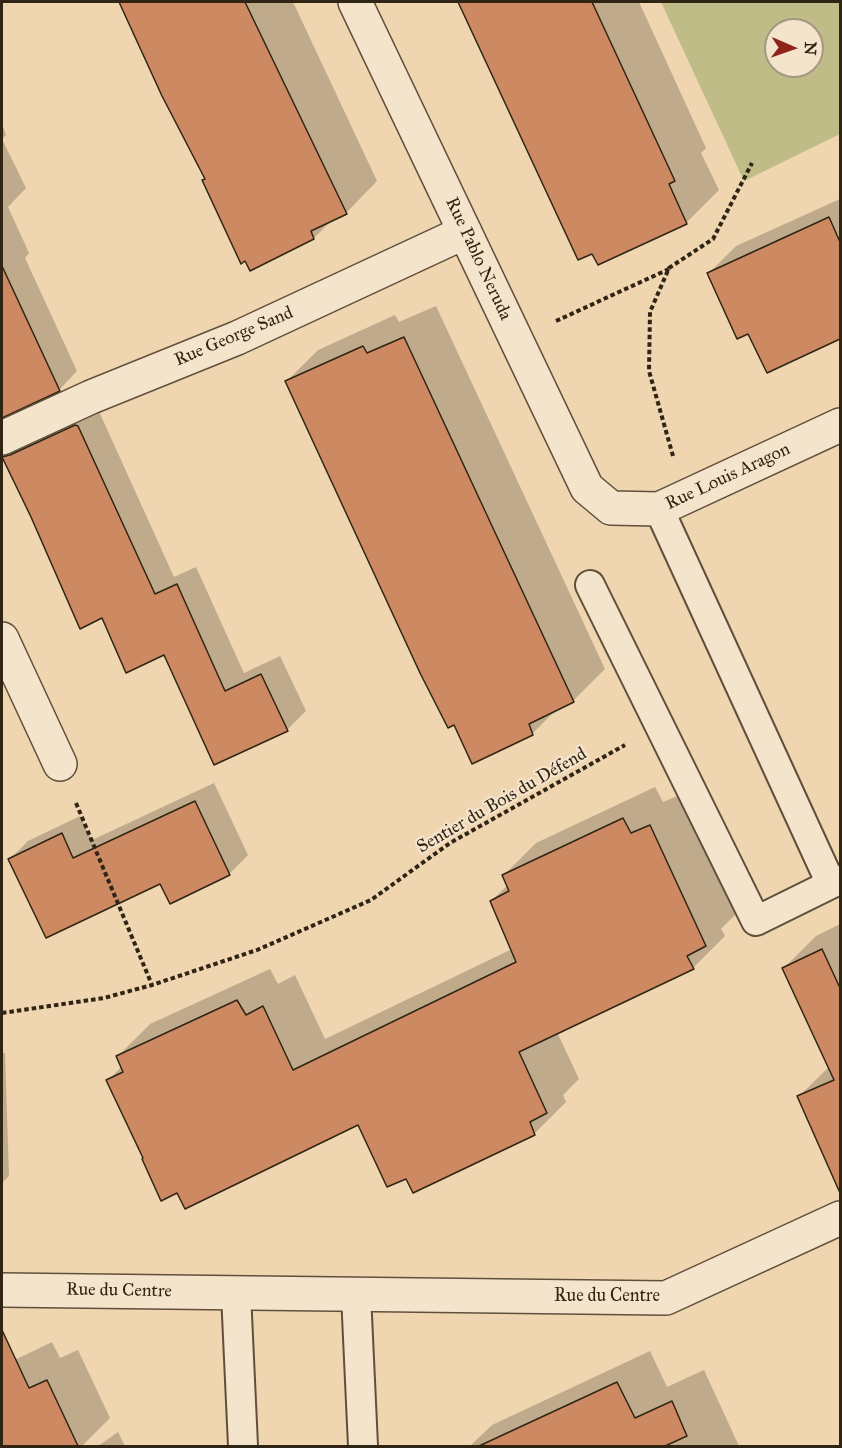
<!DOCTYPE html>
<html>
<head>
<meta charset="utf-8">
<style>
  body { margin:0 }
  #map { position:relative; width:842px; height:1448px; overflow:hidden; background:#efd5b0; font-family:"IM FELL Great Primer",serif }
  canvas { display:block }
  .frame { position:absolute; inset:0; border:3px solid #302414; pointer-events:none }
  .north { position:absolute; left:764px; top:18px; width:60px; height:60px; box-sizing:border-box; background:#f5e4cc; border:2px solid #a69782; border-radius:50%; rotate:92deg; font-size:16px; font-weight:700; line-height:24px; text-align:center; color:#302414 }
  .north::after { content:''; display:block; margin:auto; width:21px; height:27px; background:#8f2418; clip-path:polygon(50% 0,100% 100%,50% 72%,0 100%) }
</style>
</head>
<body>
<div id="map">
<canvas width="842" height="1448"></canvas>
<div class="frame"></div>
<div class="north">N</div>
</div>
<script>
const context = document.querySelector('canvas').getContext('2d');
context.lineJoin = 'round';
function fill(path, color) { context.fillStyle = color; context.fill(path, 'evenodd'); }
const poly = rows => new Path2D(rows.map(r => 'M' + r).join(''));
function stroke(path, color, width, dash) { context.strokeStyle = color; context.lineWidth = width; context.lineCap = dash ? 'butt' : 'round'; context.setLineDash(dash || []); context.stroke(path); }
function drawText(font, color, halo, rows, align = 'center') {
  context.font = font + ' "IM FELL Great Primer",serif'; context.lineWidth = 4.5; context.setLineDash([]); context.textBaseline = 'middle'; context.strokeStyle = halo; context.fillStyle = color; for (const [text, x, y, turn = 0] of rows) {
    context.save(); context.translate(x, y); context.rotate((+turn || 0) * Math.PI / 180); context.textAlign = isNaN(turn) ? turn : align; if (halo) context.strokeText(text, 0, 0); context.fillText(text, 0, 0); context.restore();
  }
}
const green = poly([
  [661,2,840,2,840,134,744,181],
  [776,30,812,30,812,66,776,66]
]);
const shadow = poly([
  [121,2,293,2,377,181,346,213,333,219,314,238,206,178,163,94],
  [459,2,639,2,706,148,701,153,719,190,687,222,598,263,593,252,579,258],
  [2,124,6,135,2,139,26,188,8,207,29,253,25,258,77,371,59,390,2,416],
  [840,199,840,338,767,371,749,332,709,273,736,246],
  [436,306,605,669,573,701,558,708,532,734,286,382,318,350,395,315,399,322],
  [97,407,174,577,196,567,244,673,280,656,306,711,287,730,215,763,165,653,103,616,81,627,3,457,22,438],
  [214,783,248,855,229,874,161,882,9,860,28,841,80,816,92,840],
  [655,787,663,802,682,794,737,913,721,929,725,936,693,968,557,1032,579,1079,563,1095,566,1102,534,1134,407,1177,358,1123,178,1191,144,1159,108,1081,122,1066,118,1056,150,1024,270,969,278,984,295,975,325,1039,512,949,491,901,508,885,504,875,536,843],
  [840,924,840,1124,816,1135,798,1097,830,1066,784,968,816,936],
  [2,1053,5,1053,9,1176,2,1183],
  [52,1342,60,1358,78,1350,110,1418,82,1446,2,1446,2,1366],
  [650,1351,667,1387,704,1370,739,1446,470,1446,492,1425],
  [118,1432,125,1446,98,1446]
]);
const building = poly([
  [119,2,245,2,347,214,311,231,314,239,250,271,245,261,241,264,202,180,205,179,162,96,119,2],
  [458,2,592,2,675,181,669,184,687,224,598,265,592,254,578,260,458,2],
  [829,217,840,242,840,339,767,373,748,334,737,339,707,273,829,217],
  [2,266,60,391,2,418,2,266],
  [404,337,574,702,529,724,533,735,472,764,454,725,448,728,420,673,285,381,363,346,367,353,404,337],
  [75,425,78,426,155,594,177,584,225,691,261,674,288,731,214,765,164,655,126,673,102,618,80,629,31,517,2,457,10,455,75,425],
  [195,801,230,875,170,904,160,884,46,938,8,859,62,833,73,858,195,801],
  [623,818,631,833,650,825,706,946,687,956,694,969,519,1052,547,1113,530,1122,535,1135,413,1193,406,1179,387,1187,358,1125,185,1209,177,1193,161,1201,142,1159,143,1158,106,1080,123,1072,116,1056,237,1000,246,1015,263,1006,293,1070,516,962,490,901,509,891,502,875,623,818],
  [822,949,840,988,840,1193,797,1096,834,1080,782,968,822,949],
  [2,1330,29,1388,47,1380,78,1446,2,1446,2,1330],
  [617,1382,635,1418,672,1401,687,1436,665,1446,479,1446,617,1382]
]);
const path = poly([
  [556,321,669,269],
  [673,456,649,371,650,312,669,268,713,239,752,163],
  [76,803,152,985],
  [2,1013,104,998,152,985,257,950,371,900,450,843,625,745]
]);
const lane = poly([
  [659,509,831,884,840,880],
  [590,585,756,921,831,884],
  [236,1293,243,1446],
  [356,1294,363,1446]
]);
const street = poly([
  [355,2,587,488,611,508,659,509,840,425],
  [2,438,91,397,237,338,465,232],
  [2,639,60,764],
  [2,1290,666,1298,840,1218]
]);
const streetNames = [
  ["Rue Pablo Neruda",478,259,65],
  ["Rue George Sand",234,337,-23],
  ["Rue Louis Aragon",728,477,-25],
  ["Sentier du Bois du Défend",502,801,-30],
  ["Rue du Centre",119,1291,1],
  ["Rue du Centre",607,1297]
];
fill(green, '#bfbc87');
fill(shadow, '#0003');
fill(building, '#cc8962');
stroke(building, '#302414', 1.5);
stroke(lane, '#60503b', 32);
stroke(street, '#60503b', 36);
stroke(path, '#302414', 4, [4.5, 3]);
stroke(lane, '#f5e4cc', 28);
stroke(street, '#f5e4cc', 33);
drawText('18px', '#302414', '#f5e4cc', streetNames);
</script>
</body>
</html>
